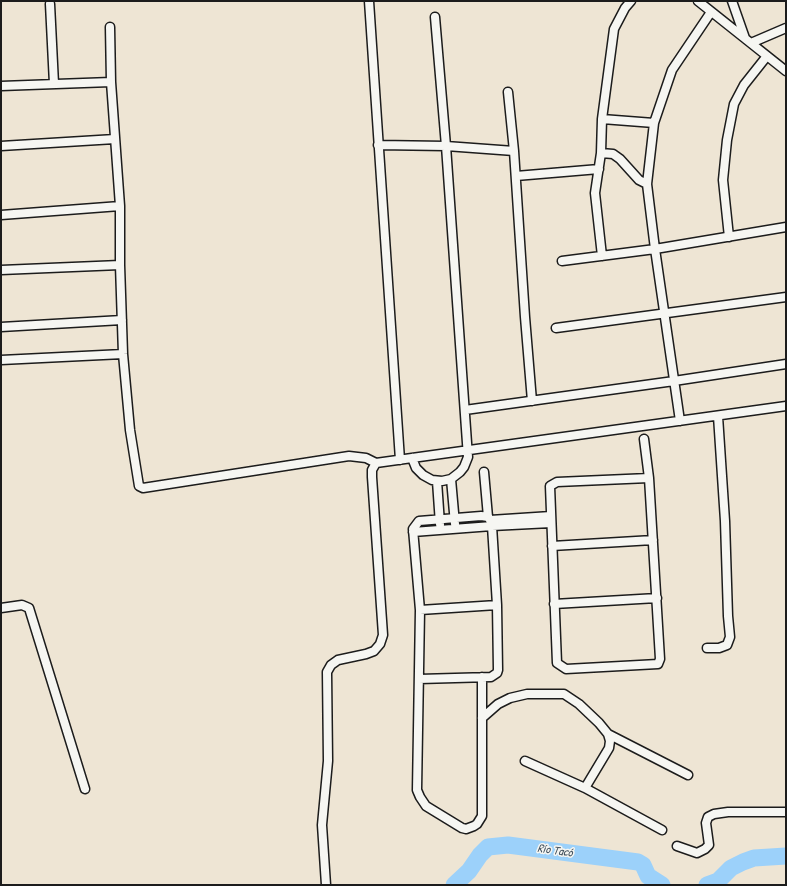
<!DOCTYPE html>
<html>
<head>
<meta charset="utf-8">
<style>
  body { margin:0 }
  #map { position:relative; width:787px; height:886px; overflow:hidden; background:#eee5d4; font-family:"Patrick Hand",sans-serif }
  canvas { display:block }
  .frame { position:absolute; inset:0; border:2px solid #1c1c1c; pointer-events:none }
</style>
</head>
<body>
<div id="map">
<canvas width="787" height="886"></canvas>
<div class="frame"></div>
</div>
<script>
const context = document.querySelector('canvas').getContext('2d');
context.lineJoin = 'round';
const poly = rows => new Path2D(rows.map(r => 'M' + r).join(''));
function stroke(path, color, width, dash) { context.strokeStyle = color; context.lineWidth = width; context.lineCap = dash ? 'butt' : 'round'; context.setLineDash(dash || []); context.stroke(path); }
function drawText(font, color, halo, rows, align = 'center') {
  context.font = font + ' "Patrick Hand",sans-serif'; context.lineWidth = 3; context.setLineDash([]); context.textBaseline = 'middle'; context.strokeStyle = halo; context.fillStyle = color; for (const [text, x, y, turn = 0] of rows) {
    context.save(); context.translate(x, y); context.rotate((+turn || 0) * Math.PI / 180); context.textAlign = isNaN(turn) ? turn : align; if (halo) context.strokeText(text, 0, 0); context.fillText(text, 0, 0); context.restore();
  }
}
const river = poly([
  [454,885,469,871,480,855,488,847,508,845,638,862,643,865,648,876,662,885],
  [707,885,718,881,731,868,743,862,754,858,786,856]
]);
const minor = poly([
  [369,1,400,460],
  [698,1,786,71],
  [732,1,745,38],
  [50,4,54,84],
  [110,27,111,82,120,206,120,265,123,354,130,430,139,486,143,488,349,456,366,458,376,463],
  [751,43,786,28],
  [1,86,111,82],
  [508,92,514,151,525,317,532,401],
  [602,119,654,123],
  [378,145,446,146,514,151],
  [1,146,115,139],
  [601,153,613,154,620,159,639,180,647,184],
  [516,176,599,169],
  [1,215,120,206],
  [729,237,723,180,727,140,734,104,744,85,767,56],
  [602,256,595,193,601,153,602,119,614,29,625,8,631,1],
  [562,261,655,249,786,227],
  [1,270,120,265],
  [1,327,122,320],
  [556,328,786,297],
  [1,360,123,354],
  [465,410,674,381,786,364],
  [680,421,655,249,647,184,654,123,672,70,711,12],
  [644,439,649,478,660,659,658,664,566,669,557,663,550,486,557,482,649,478],
  [412,458,416,468,423,475,432,480,442,481,451,479,460,472,464,467,468,457,446,146,435,17],
  [484,472,488,517],
  [451,479,455,524],
  [437,481,440,524],
  [413,532,492,526,551,523],
  [552,546,653,540],
  [554,604,657,598],
  [1,608,22,605,29,608,85,789],
  [420,610,497,605],
  [707,648,719,648,727,645,730,637,728,616,725,521,718,416],
  [482,677,482,816,477,824,474,826,466,829,462,828,426,806,420,797,417,790,420,610,413,529,419,521,481,516,488,517,490,520,551,516],
  [419,679,491,677,497,673,498,670,497,605,492,526,490,520],
  [482,718,498,704,510,698,527,694,564,694,579,704,599,723,608,734,610,741,609,748,585,788],
  [608,734,688,775],
  [525,761,585,788,662,830],
  [677,846,697,853,705,849,709,845,706,823,708,817,714,814,728,812,786,812],
  [326,885,322,825,328,761,327,672,331,665,338,660,366,654,374,651,380,644,383,635,372,477,372,470,376,463,786,406]
]);
const waterNames = [
  ["Río Tacó",555,851,8]
];
stroke(river, '#9cd1fa', 17);
stroke(minor, '#1c1c1c', 11);
stroke(minor, '#f6f6f2', 8);
drawText('italic 12px', '#42525f', '#f6f6f2', waterNames);
</script>
</body>
</html>
